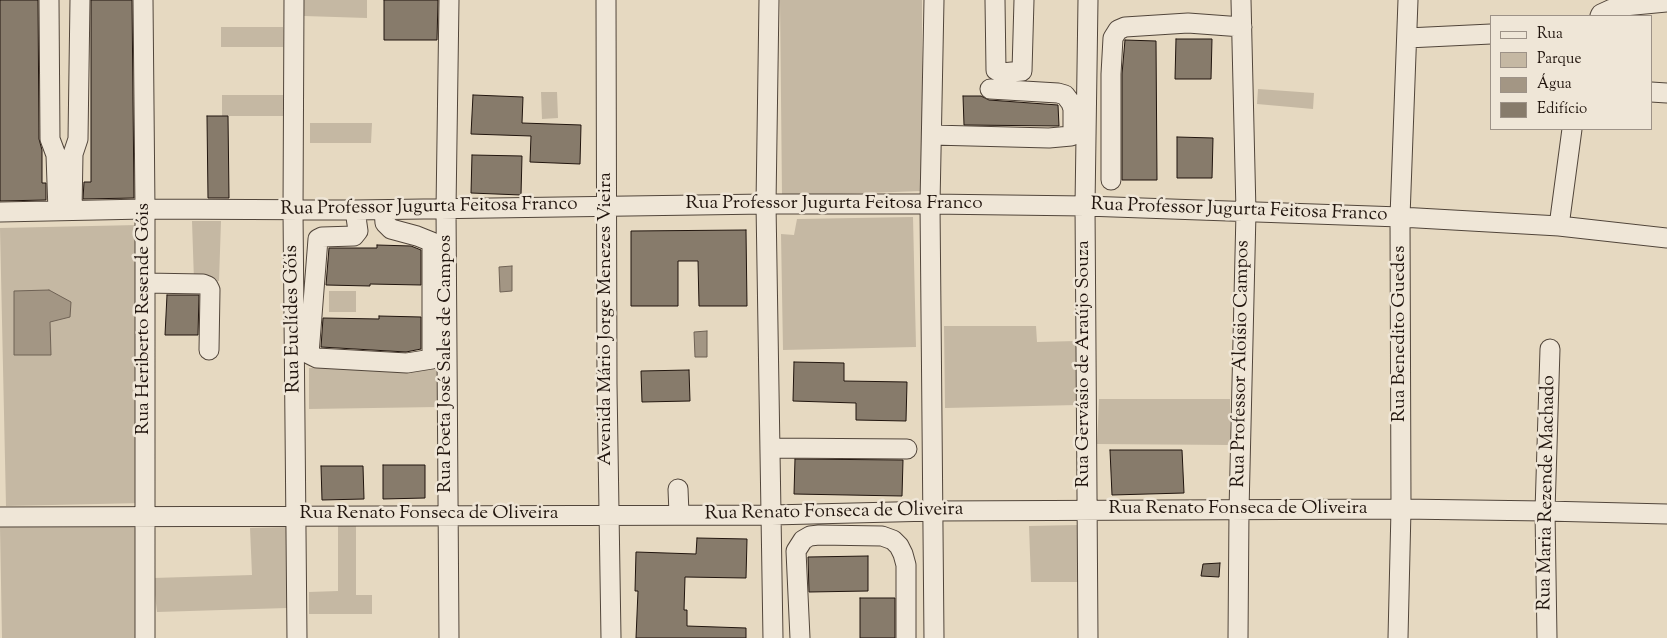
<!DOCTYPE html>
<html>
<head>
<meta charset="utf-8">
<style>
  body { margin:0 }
  #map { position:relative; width:1667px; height:638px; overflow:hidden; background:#e6d9c1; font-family:"Sorts Mill Goudy",serif }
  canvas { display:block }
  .legend { position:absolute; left:1490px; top:15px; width:162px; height:115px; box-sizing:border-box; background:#efe6d7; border:1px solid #9d9287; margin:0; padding:6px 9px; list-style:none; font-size:15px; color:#21150e }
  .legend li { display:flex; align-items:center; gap:10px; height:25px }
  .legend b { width:25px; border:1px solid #9d9287 }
</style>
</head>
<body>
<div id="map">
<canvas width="1667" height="638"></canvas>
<ul class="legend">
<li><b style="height:6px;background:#efe6d7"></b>Rua</li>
<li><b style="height:14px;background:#c5b8a3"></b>Parque</li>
<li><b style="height:14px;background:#a39684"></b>Água</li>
<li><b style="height:14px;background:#877b6b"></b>Edifício</li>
</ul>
</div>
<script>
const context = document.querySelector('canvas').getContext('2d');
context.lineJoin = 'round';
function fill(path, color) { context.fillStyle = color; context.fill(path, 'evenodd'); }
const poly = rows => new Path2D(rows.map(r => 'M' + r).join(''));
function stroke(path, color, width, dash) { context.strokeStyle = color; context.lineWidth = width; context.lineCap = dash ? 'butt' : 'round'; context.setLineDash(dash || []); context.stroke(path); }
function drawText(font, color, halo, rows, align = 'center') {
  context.font = font + ' "Sorts Mill Goudy",serif'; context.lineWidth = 5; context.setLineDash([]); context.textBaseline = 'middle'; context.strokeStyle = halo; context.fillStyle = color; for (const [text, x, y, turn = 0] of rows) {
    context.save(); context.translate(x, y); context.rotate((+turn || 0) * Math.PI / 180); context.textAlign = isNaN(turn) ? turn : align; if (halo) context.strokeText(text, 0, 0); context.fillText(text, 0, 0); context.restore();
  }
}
const green = poly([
  [304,0,367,0,367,18,304,16],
  [780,0,922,0,922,191,782,196],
  [221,27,283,27,283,47,221,47],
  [1258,89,1314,93,1313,109,1257,104],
  [541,92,557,92,558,118,542,119],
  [222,95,284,95,284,116,222,116],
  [310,123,372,123,371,143,310,143],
  [913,217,916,347,783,350,781,234,794,235,797,219],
  [192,221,221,221,219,281,194,281],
  [138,225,143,503,6,506,0,228],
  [329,291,356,291,356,312,329,312],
  [944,326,1036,326,1037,342,1076,341,1077,405,945,408],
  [309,368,437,368,437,407,309,409],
  [1099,399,1230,399,1230,445,1097,444],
  [139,525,137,638,2,638,0,527],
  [338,525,356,525,356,595,372,595,372,614,309,614,309,592,338,591],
  [1078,525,1078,582,1031,582,1029,526],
  [287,527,287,608,157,612,153,578,252,575,250,528]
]);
const water = poly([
  [512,266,512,291,500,292,499,267,512,266],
  [49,290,71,302,70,317,50,322,51,355,14,355,14,291,49,290],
  [707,331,707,357,695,357,694,332,707,331]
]);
const building = poly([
  [0,0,38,0,39,139,42,150,42,183,46,183,46,200,0,201,0,0],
  [91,0,132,0,134,198,83,199,84,182,91,182,91,0],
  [384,0,438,0,437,40,384,40,384,0],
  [1176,39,1212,39,1211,79,1175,79,1176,39],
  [1125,40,1156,41,1157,180,1122,180,1122,74,1125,40],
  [473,95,523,97,522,123,581,125,580,164,530,162,531,136,471,134,473,95],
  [963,96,981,96,989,100,1058,105,1059,126,964,125,963,96],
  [207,116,228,116,229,198,208,198,207,116],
  [1177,137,1213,138,1212,178,1177,178,1177,137],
  [472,155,522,156,521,195,471,193,472,155],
  [746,230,747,306,699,306,698,261,678,261,678,306,631,306,631,231,746,230],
  [377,245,411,246,421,250,421,285,370,284,370,286,326,285,329,248,377,248,377,245],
  [167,295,199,295,198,335,165,335,167,295],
  [379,316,421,317,421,349,406,352,321,347,323,318,379,319,379,316],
  [794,362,844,363,844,381,907,382,906,421,856,420,856,403,793,401,794,362],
  [689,370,690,401,642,402,641,371,689,370],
  [1110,450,1182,450,1184,493,1112,495,1110,450],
  [795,459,903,460,902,496,794,494,795,459],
  [383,465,425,465,425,498,383,499,383,465],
  [321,466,363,466,364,499,322,500,321,466],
  [697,538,747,539,746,578,685,577,684,610,687,610,687,626,746,628,746,638,636,638,638,591,635,591,636,552,696,554,697,538],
  [868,556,868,591,809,592,808,557,868,556],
  [1220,563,1219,577,1201,576,1203,564,1220,563],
  [860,598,895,598,895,638,860,638,860,598]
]);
const minor = poly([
  [49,0,50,139,56,155,58,211],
  [143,0,145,209,145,638],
  [294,0,293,211,297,638],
  [606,0,607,384,611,638],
  [769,0,766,204,773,638],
  [995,0,996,70,1002,73,1022,71,1024,0],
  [1088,0,1085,206,1088,638],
  [1600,16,1601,14,1612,9,1624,6,1667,2],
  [1407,38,1491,34],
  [1651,92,1667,93],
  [932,135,1049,138,1071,136,1073,133,1073,109,1071,103,1065,95,1058,93,990,89],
  [1111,180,1111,74,1113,38,1118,30,1125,27,1188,23,1242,27],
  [72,210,73,154,78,139,80,0],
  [355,210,358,231,354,236,322,237,318,239,309,354,317,358,407,363,432,359,432,242,417,236,391,229,385,223,384,210],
  [0,212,145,209,355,210,766,204,930,204,1085,206,1400,217,1559,226,1667,238],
  [1559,226,1572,129],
  [145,283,203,284,208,286,210,290,209,350],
  [771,448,907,449],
  [678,489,679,514],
  [0,517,772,515,934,511,1401,509,1545,511,1667,514],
  [449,638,446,209,449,0],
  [800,638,796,551,803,540,810,536,819,535,882,536,893,540,899,546,903,554,906,565,906,638],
  [934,638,930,204,934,0],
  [1238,638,1239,511,1246,212,1241,0],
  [1398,638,1401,509,1400,217,1408,0],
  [1547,638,1545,511,1550,349]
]);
const streetNames = [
  ["Rua Professor Jugurta Feitosa Franco",834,205],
  ["Rua Professor Jugurta Feitosa Franco",429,208,-1],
  ["Rua Professor Jugurta Feitosa Franco",1239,211,2],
  ["Rua Heriberto Resende Góis",145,319,-90],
  ["Rua Euclídes Góis",294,319,-91],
  ["Avenida Mário Jorge Menezes Vieira",607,319,-90],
  ["Rua Benedito Guedes",1401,334,-90],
  ["Rua Poeta José Sales de Campos",447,364,-90],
  ["Rua Gervásio de Araújo Souza",1085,364,-90],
  ["Rua Professor Aloísio Campos",1242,364,-89],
  ["Rua Maria Rezende Machado",1548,493,-89],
  ["Rua Renato Fonseca de Oliveira",1238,510],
  ["Rua Renato Fonseca de Oliveira",834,513,-1],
  ["Rua Renato Fonseca de Oliveira",429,515]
];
fill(green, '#c5b8a3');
fill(water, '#a39684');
stroke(water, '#6f6255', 1);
fill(building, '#877b6b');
stroke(building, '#21150e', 1);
stroke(minor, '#52463b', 21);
stroke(minor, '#efe6d7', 19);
drawText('19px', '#21150e', '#efe6d7', streetNames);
</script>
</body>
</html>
